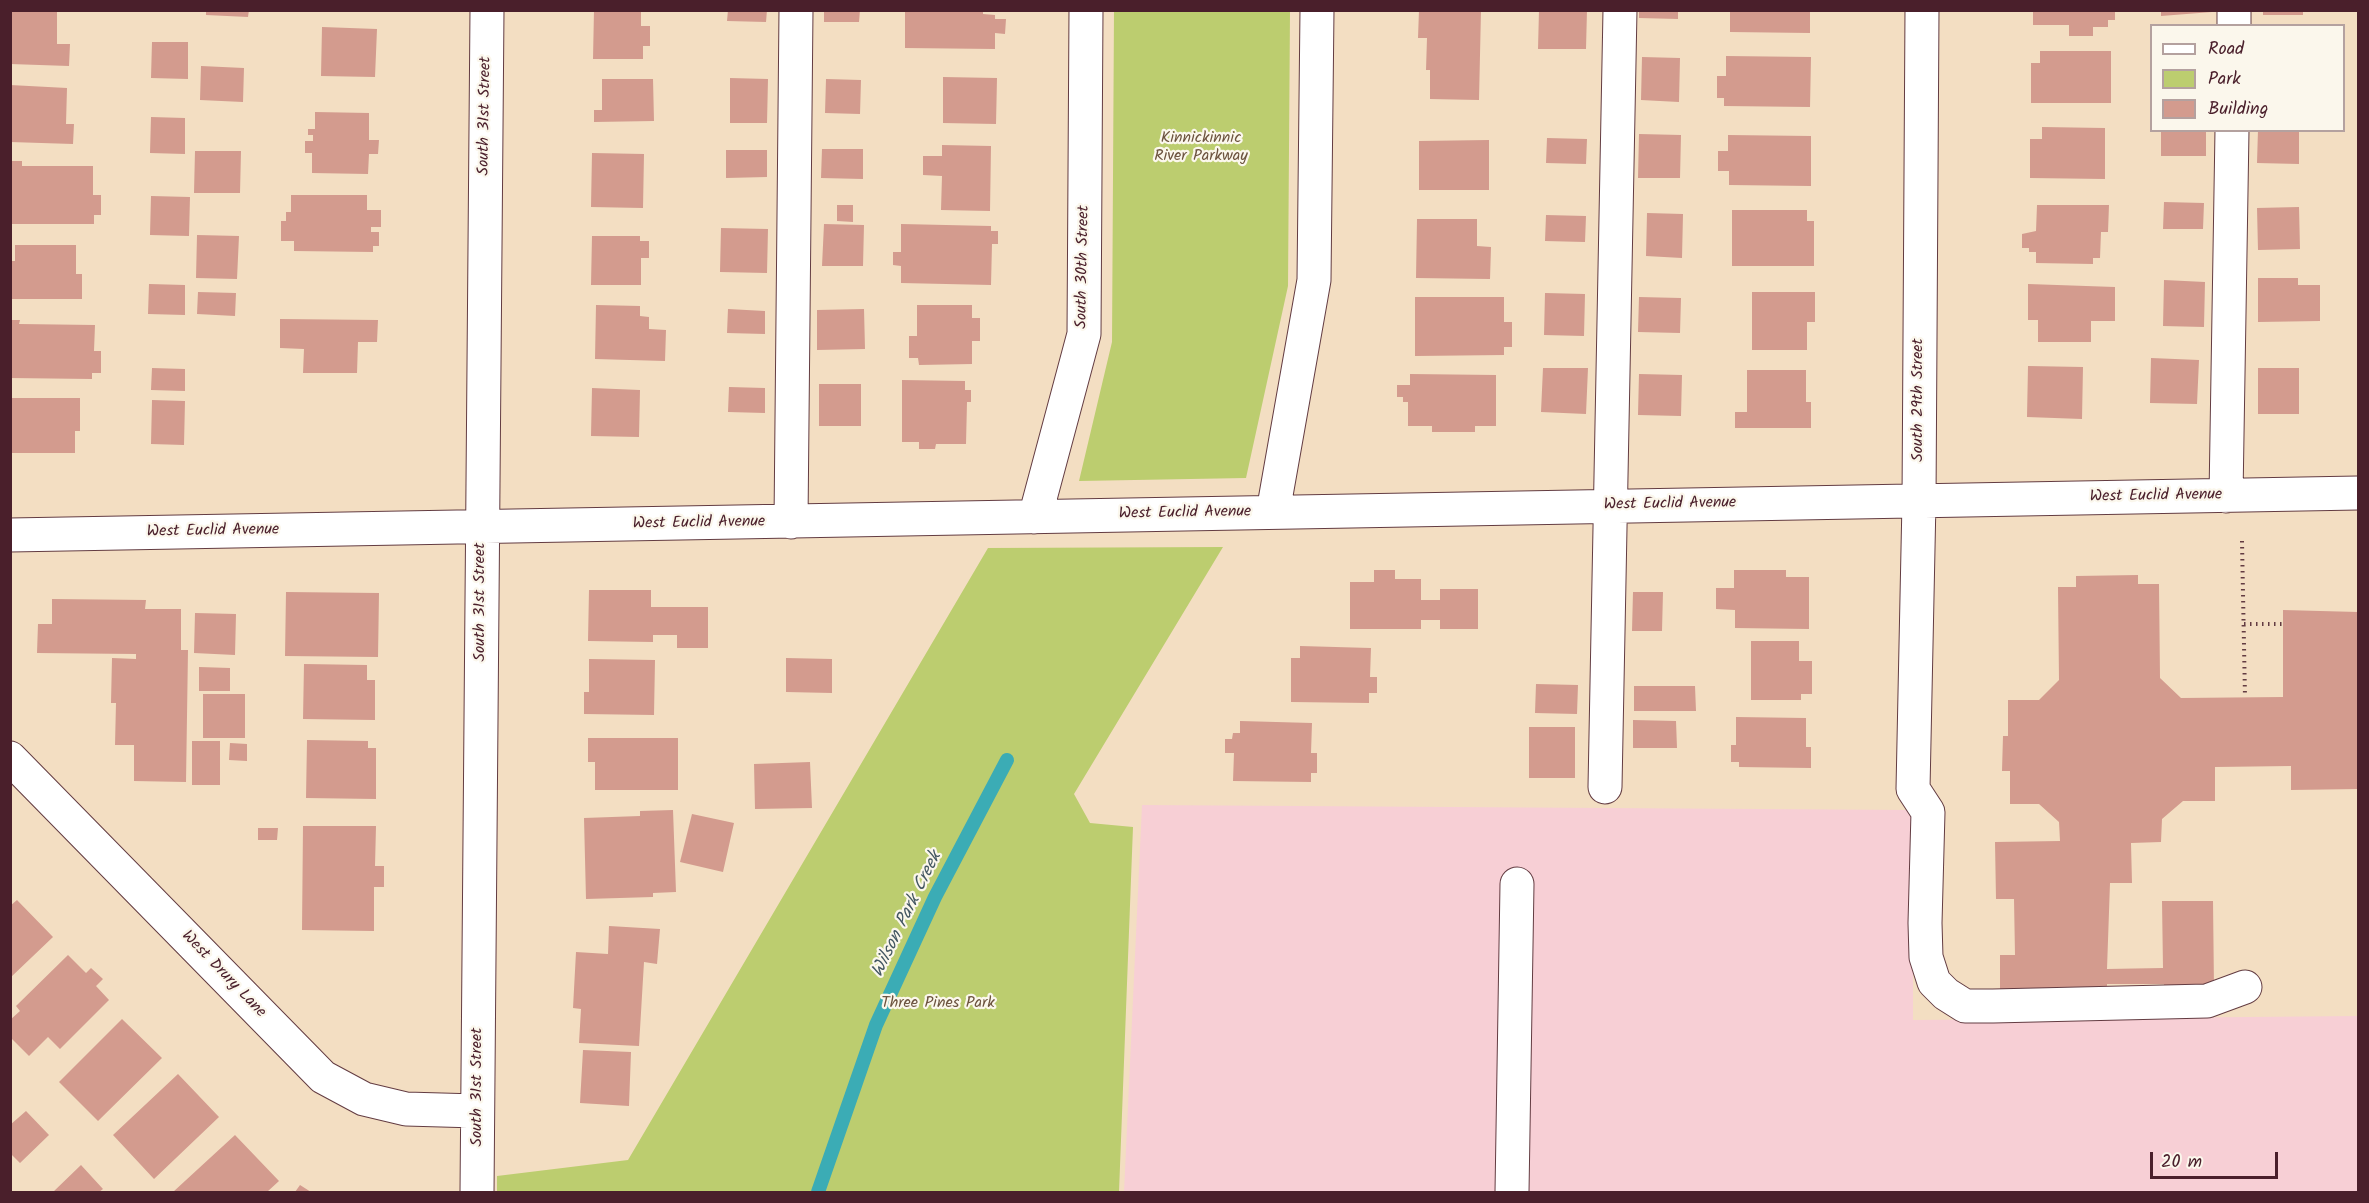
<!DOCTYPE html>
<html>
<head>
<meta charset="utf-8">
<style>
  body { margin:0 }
  #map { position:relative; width:2369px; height:1203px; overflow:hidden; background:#f3dec2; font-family:Kalam,sans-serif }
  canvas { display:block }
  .frame { position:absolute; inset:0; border:12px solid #4a1f2b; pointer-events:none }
  .legend { position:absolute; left:2150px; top:24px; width:195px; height:108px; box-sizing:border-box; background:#fbf7ec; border:2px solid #b4a19f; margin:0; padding:8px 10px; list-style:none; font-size:18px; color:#4a1f2b }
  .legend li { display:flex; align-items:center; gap:12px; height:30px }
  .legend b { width:30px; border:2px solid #b4a19f }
  .scale { position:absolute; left:2150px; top:1152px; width:128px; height:27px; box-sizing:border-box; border:3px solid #4a1f2b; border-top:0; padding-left:8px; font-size:18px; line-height:21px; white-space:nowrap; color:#4a1f2b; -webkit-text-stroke:4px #fbf7ec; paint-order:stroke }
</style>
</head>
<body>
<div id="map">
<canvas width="2369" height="1203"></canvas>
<div class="frame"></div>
<ul class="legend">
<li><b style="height:8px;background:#fff"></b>Road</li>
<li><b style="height:16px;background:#bccd6f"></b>Park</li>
<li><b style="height:16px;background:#d39b8e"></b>Building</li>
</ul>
<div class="scale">20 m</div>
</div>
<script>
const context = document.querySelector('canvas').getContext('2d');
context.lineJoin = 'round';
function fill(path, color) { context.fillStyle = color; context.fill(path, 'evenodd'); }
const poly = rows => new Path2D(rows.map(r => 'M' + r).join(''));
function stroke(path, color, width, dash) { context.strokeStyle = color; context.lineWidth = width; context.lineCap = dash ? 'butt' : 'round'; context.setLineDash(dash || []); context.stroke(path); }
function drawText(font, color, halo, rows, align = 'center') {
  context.font = font + ' Kalam,sans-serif'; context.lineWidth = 4.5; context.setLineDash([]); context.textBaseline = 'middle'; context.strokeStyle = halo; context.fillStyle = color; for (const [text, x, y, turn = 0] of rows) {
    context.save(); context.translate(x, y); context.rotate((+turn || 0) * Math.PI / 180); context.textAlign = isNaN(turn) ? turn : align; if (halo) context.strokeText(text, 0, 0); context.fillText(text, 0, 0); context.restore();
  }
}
const built = poly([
  [1142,805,1913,810,1913,1020,2358,1016,2358,1192,1124,1192]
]);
const green = poly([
  [1114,11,1290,11,1288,286,1246,478,1079,481,1112,342],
  [1223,547,1074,794,1090,823,1133,827,1119,1192,497,1192,497,1176,628,1160,988,548]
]);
const stream = poly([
  [818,1192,876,1025,935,897,1007,760]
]);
const building = poly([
  [10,10,57,10,57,44,70,44,69,66,10,64],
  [206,10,249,10,248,17,206,15],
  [594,10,641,10,641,26,650,26,650,46,643,46,643,59,593,59],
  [728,10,767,10,766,22,727,21],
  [824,10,860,10,859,22,824,22],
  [905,10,983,10,983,14,995,15,995,19,1006,19,1005,34,995,33,995,49,905,48],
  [1419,10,1481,10,1479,100,1430,99,1430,70,1426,70,1427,38,1418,38],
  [1539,10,1587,10,1586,49,1538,49],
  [1639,10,1678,10,1678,19,1639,18],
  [1730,10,1810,10,1810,33,1730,32],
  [2033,10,2115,10,2115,20,2108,20,2108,27,2093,27,2093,36,2069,36,2069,25,2033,25],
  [2161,10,2212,10,2212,12,2161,16],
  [2263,10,2303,10,2303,15,2263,15],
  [322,27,377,29,375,77,321,76],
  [152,42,188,42,188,79,151,78],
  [2040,51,2111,51,2111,103,2031,103,2031,63,2040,63],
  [1726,56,1811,57,1810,107,1724,106,1724,98,1717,98,1717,76,1726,76],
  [1642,57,1680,58,1679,102,1641,100],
  [201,66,244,68,243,102,200,100],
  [943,77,997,78,996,124,943,123],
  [730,78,768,79,767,123,730,123],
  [602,79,653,79,654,121,594,122,594,110,602,110],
  [826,79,861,80,860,114,825,113],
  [10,85,67,88,66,124,74,124,73,144,10,142],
  [315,112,369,113,369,140,379,140,378,154,369,154,368,174,312,173,312,153,305,153,305,141,313,141,313,135,308,135,308,129,315,129],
  [151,117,185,118,185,154,150,153],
  [2042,127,2105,128,2105,179,2030,178,2030,139,2042,139],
  [2161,130,2206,130,2206,156,2161,156],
  [2258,130,2299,130,2299,164,2257,163],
  [1639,134,1681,135,1680,178,1638,178],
  [1728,135,1811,136,1811,186,1729,185,1729,171,1718,171,1718,151,1728,151],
  [1547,138,1587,139,1586,164,1546,163],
  [1489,140,1489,190,1419,190,1419,141],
  [942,145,991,146,990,211,941,210,942,176,923,175,923,156,942,156],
  [822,149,863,149,863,179,821,178],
  [726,150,767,150,767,177,726,178],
  [195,151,241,151,240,193,194,193],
  [592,153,644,154,643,208,591,207],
  [10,161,22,161,22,166,93,166,93,195,101,195,101,215,94,215,94,224,10,224],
  [291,195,367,195,367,210,381,210,381,227,371,227,371,232,379,232,379,246,373,246,373,252,294,251,294,241,281,241,281,221,286,221,286,212,291,212],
  [151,196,190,197,189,236,150,235],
  [2164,202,2204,203,2203,229,2163,229],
  [837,205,853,205,853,222,837,221],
  [2037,205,2109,205,2108,232,2101,232,2100,258,2093,258,2093,264,2036,263,2036,252,2029,252,2029,248,2022,248,2022,234,2036,231],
  [2299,207,2300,249,2258,250,2257,208],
  [1732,210,1807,210,1807,221,1814,221,1814,266,1732,266],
  [1647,213,1683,214,1682,258,1646,256],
  [1546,215,1586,216,1585,242,1545,241],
  [1417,219,1477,219,1477,246,1491,247,1490,279,1416,278],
  [824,224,864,225,863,266,822,266],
  [901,224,991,226,991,231,998,231,998,244,992,244,991,285,901,283,901,266,893,265,893,252,901,252],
  [721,228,768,229,767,273,720,272],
  [197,235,239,236,237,279,196,278],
  [592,236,640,236,640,241,649,241,649,258,641,258,641,285,591,285],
  [15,245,76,245,76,274,82,274,82,299,10,299,10,261,15,261],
  [2258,278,2298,278,2298,285,2320,285,2320,321,2258,322],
  [2164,280,2205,282,2204,327,2163,326],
  [149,284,185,285,185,315,148,314],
  [2028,284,2115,287,2115,321,2091,321,2091,342,2038,342,2038,320,2028,320],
  [198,292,236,293,235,316,197,314],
  [1752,292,1815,292,1815,322,1807,322,1807,350,1752,350],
  [1545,293,1585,294,1584,336,1544,335],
  [1415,297,1504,297,1504,322,1512,322,1512,347,1504,347,1504,355,1415,356],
  [1639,297,1681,298,1680,333,1638,332],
  [596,305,640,306,640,316,649,317,649,329,666,330,665,361,595,359],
  [917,305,972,305,972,318,980,318,980,341,972,341,972,364,919,365,918,358,909,358,909,336,917,336],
  [728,309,765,311,765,334,727,333],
  [864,309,865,349,817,350,817,310],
  [280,319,378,320,377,342,358,342,357,373,303,373,304,349,280,348],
  [10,320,20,320,19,324,95,325,94,351,101,351,101,373,92,373,92,379,10,378],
  [2151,358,2199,360,2197,404,2150,403],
  [2028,366,2083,367,2082,419,2027,417],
  [152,368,185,369,185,391,151,390],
  [1543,368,1588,368,1586,414,1541,412],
  [2258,368,2299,368,2299,414,2258,414],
  [1747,370,1806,370,1806,402,1811,402,1811,428,1735,428,1735,412,1747,412],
  [1410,374,1496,375,1496,426,1475,426,1475,432,1432,432,1432,426,1408,426,1408,402,1403,402,1403,397,1397,397,1397,385,1410,385],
  [1639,374,1682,375,1681,416,1638,415],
  [902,380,965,381,965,390,971,390,971,402,967,402,966,444,936,444,935,449,919,449,919,442,902,442],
  [819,384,861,384,861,426,819,426],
  [729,387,765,388,765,413,728,412],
  [592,388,640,390,639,437,591,436],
  [10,398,80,398,80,431,75,431,75,453,10,453],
  [152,400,185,401,184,445,151,444],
  [1374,570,1395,570,1395,579,1421,579,1421,600,1440,600,1440,589,1478,589,1478,629,1440,629,1440,620,1421,620,1421,629,1350,629,1350,582,1374,582],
  [1734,570,1786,570,1786,577,1809,577,1809,629,1735,628,1735,610,1716,609,1716,588,1734,588],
  [2138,575,2138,584,2159,584,2160,678,2181,698,2283,697,2283,610,2358,612,2358,789,2291,790,2291,766,2215,767,2215,801,2183,801,2162,819,2161,842,2131,843,2132,883,2110,883,2107,969,2163,968,2162,901,2213,901,2214,989,2164,990,2164,984,2107,984,2107,992,2000,993,2000,955,2015,955,2014,899,1996,899,1995,842,2060,841,2059,822,2039,804,2010,804,2010,771,2002,771,2003,736,2008,736,2008,700,2039,700,2059,680,2058,587,2076,587,2076,576],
  [589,590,651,590,651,607,708,607,708,648,677,648,677,635,653,635,653,642,588,641],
  [286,592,379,593,378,657,285,656],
  [1633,592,1663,592,1662,631,1632,631],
  [52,599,146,600,145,609,181,609,181,650,188,650,186,782,134,781,134,745,115,745,116,703,111,703,112,658,136,659,136,654,37,653,38,624,52,624],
  [195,613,236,614,235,655,194,653],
  [1751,641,1799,641,1799,661,1812,661,1812,694,1801,694,1801,700,1751,700],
  [1300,646,1371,648,1370,677,1377,677,1377,693,1369,693,1369,703,1291,702,1291,658,1300,658],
  [786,658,832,659,832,693,786,692],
  [589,659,655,660,654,715,584,714,584,692,589,692],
  [304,664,367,665,367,680,375,680,375,720,303,719],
  [199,667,230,668,230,691,199,691],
  [1536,684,1578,685,1577,714,1535,713],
  [1634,686,1695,686,1696,711,1634,711],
  [203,694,245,694,245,738,203,738],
  [1736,717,1806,718,1806,747,1811,747,1811,768,1739,767,1739,762,1731,762,1731,745,1736,745],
  [1633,720,1676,721,1677,748,1633,748],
  [1240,721,1312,723,1311,753,1317,753,1317,773,1311,773,1311,782,1233,781,1234,753,1225,753,1225,739,1232,739,1233,733,1240,733],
  [1529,727,1575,727,1575,778,1529,778],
  [588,738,678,738,678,790,595,790,595,762,588,762],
  [307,740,368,741,368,748,376,748,376,799,306,798],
  [192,741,220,741,220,785,192,785],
  [230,743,247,744,247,761,229,760],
  [810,762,812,808,755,809,754,764],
  [673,810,676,892,653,893,653,897,586,899,584,818,640,816,640,811],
  [692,814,734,823,723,872,680,862],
  [303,826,376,826,375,866,384,866,384,887,374,887,374,931,302,930],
  [258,828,278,828,277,840,258,840],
  [17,900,53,937,10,978,10,906],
  [609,926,660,929,657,964,644,962,639,1046,579,1043,581,1009,573,1008,576,952,608,954],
  [68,955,86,973,91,968,103,979,96,986,109,1000,60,1049,48,1037,29,1056,10,1037,10,1020,20,1011,16,1006],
  [122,1019,162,1058,98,1121,59,1082],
  [583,1050,631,1052,629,1106,580,1103],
  [178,1074,219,1117,154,1179,113,1135],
  [26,1111,49,1135,20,1163,10,1153,10,1125],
  [235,1135,279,1181,267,1192,173,1192],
  [81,1165,103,1189,99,1192,53,1192],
  [300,1185,311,1192,295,1192]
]);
const path = poly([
  [2242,541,2245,697],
  [2244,624,2283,624]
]);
const minor = poly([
  [1922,10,1919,501,1913,789,1928,812,1925,923,1926,957,1934,982,1946,994,1965,1006,1993,1006,2207,1001,2245,987],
  [2234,26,2234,10],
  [2226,496,2232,130],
  [1273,512,1314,280,1317,10],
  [1035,517,1084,334,1086,10],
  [791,522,796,10],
  [10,535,2358,493],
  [10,758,323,1077,364,1099,406,1109,477,1111],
  [1605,787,1620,10],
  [477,1192,487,10],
  [1512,1192,1517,884]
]);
const streetNames = [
  ["South 31st Street",486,116,-89],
  ["South 30th Street",1084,267,-89],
  ["South 29th Street",1919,400,-90],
  ["West Euclid Avenue",2156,497,-1],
  ["West Euclid Avenue",1670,505,-1],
  ["West Euclid Avenue",1185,514,-1],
  ["West Euclid Avenue",699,524,-1],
  ["West Euclid Avenue",213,532,-1],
  ["South 31st Street",481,602,-90],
  ["West Drury Lane",223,975,46],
  ["South 31st Street",478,1087,-90]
];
const parkNames = [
  ["Kinnickinnic",1201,139],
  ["River Parkway",1201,157],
  ["Three Pines Park",938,1004]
];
const waterNames = [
  ["Wilson Park Creek",908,915,-64]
];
fill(built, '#f7cfd5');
fill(green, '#bccd6f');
stroke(stream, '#3bacb5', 14);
fill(building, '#d39b8e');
stroke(minor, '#633c42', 35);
stroke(path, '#633c42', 4, [1.5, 4.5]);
stroke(minor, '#fff', 33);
drawText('16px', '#4a1f2b', '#fbf7ec', streetNames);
drawText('16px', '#6c533f', '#fbf7ec', parkNames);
drawText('italic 18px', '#445762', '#fbf7ec', waterNames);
</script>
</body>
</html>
